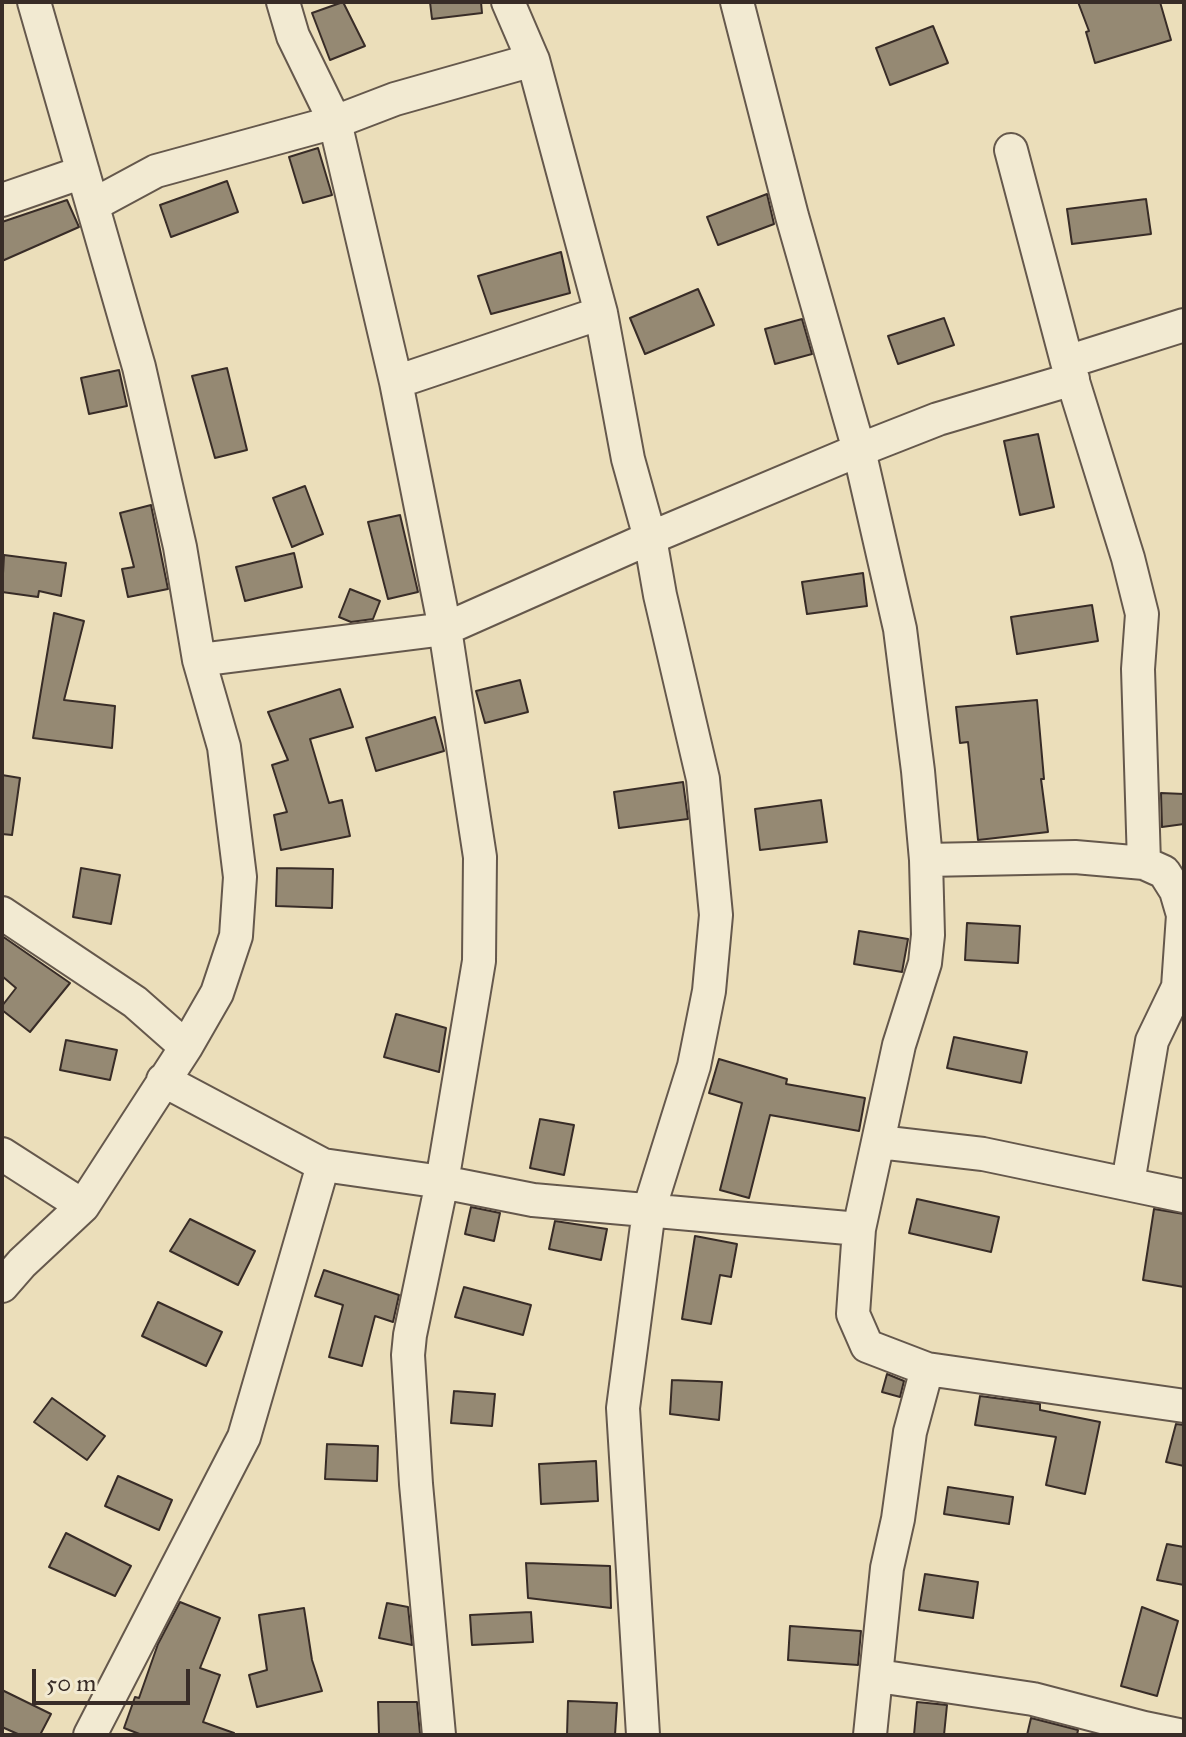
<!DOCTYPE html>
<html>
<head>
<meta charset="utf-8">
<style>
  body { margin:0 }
  #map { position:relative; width:1186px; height:1737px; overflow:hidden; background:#ebdeba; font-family:"IM FELL Great Primer",serif }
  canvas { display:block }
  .frame { position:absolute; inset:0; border:4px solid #382c27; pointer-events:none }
  .scale { position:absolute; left:32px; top:1669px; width:158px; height:36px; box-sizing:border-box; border:4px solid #382c27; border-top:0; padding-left:10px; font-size:24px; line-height:28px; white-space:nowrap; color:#382c27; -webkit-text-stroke:6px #f2ead2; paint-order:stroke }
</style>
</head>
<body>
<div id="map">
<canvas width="1186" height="1737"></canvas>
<div class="frame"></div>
<div class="scale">50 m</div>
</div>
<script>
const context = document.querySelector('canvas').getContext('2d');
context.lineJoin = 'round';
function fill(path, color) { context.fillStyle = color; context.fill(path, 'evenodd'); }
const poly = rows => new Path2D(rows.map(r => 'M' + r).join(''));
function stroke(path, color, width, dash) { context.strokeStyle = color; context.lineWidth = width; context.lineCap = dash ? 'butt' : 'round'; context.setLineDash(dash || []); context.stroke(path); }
const building = poly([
  [343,2,365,46,330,60,312,13,343,2],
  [430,2,481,2,482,13,432,19,430,2],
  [1078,2,1160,2,1171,40,1095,63,1086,32,1089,31,1078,2],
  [933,26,948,63,890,85,876,48,933,26],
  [318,148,332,195,303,203,289,157,318,148],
  [227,181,238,212,171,237,160,205,227,181],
  [767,194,774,224,718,245,707,217,767,194],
  [1146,199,1151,234,1072,244,1067,209,1146,199],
  [67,200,79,227,2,261,2,222,67,200],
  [561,252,570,293,491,314,478,276,561,252],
  [698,289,714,325,645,354,630,318,698,289],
  [944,318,954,345,898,364,888,336,944,318],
  [802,319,812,354,775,364,765,329,802,319],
  [227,368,247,450,215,458,192,376,227,368],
  [119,370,127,406,89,414,81,378,119,370],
  [1038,434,1054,507,1020,515,1004,441,1038,434],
  [305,486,323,534,292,547,273,498,305,486],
  [151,505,168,589,128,597,122,569,134,567,120,513,151,505],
  [400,515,418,592,388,599,368,522,400,515],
  [294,553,302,587,245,601,236,567,294,553],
  [4,555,66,563,61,596,39,591,38,597,2,592,4,555],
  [863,573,867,606,807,614,802,582,863,573],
  [350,589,380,601,373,619,351,622,339,617,350,589],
  [1092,605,1098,641,1017,654,1011,617,1092,605],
  [54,613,84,621,64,700,115,706,112,748,33,738,54,613],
  [520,680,528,712,485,723,476,691,520,680],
  [340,689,353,727,310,739,329,803,342,800,350,836,281,850,274,815,287,812,272,765,288,760,268,712,340,689],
  [1037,700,1044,779,1041,779,1048,832,978,840,968,742,960,743,956,707,1037,700],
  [435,717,444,751,376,771,366,738,435,717],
  [2,775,20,778,12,835,2,834,2,775],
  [683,782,688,819,619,828,614,792,683,782],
  [1161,793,1184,794,1184,824,1162,827,1161,793],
  [821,800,827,842,760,850,755,809,821,800],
  [81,868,120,875,111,924,73,917,81,868],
  [277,868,333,869,332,908,276,906,277,868],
  [967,923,1020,926,1018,963,965,960,967,923],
  [859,931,908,939,902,972,854,964,859,931],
  [2,936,70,983,30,1032,2,1010,2,1006,16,988,2,976,2,936],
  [396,1014,446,1028,439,1072,384,1057,396,1014],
  [954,1037,1027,1052,1021,1083,947,1068,954,1037],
  [66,1040,117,1050,110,1080,60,1070,66,1040],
  [719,1059,787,1079,786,1084,865,1098,859,1131,770,1115,749,1198,720,1190,742,1103,709,1093,719,1059],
  [540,1119,574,1125,564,1175,530,1168,540,1119],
  [917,1199,999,1217,991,1252,909,1233,917,1199],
  [471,1207,500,1213,494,1241,465,1234,471,1207],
  [1154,1209,1184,1214,1184,1287,1143,1280,1154,1209],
  [190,1219,255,1251,238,1285,170,1251,190,1219],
  [555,1221,607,1229,601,1260,549,1249,555,1221],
  [695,1236,737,1244,731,1277,720,1275,711,1324,682,1319,695,1236],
  [324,1270,399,1295,393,1322,375,1316,362,1366,329,1357,343,1305,315,1296,324,1270],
  [464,1287,531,1305,523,1335,455,1317,464,1287],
  [158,1302,222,1332,206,1366,142,1336,158,1302],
  [887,1374,904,1381,900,1397,882,1392,887,1374],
  [672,1380,722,1382,719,1420,670,1414,672,1380],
  [454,1391,495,1394,492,1426,451,1423,454,1391],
  [980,1396,1040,1404,1040,1410,1100,1422,1085,1494,1046,1485,1056,1437,975,1425,980,1396],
  [52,1398,105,1436,87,1460,34,1422,52,1398],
  [1176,1424,1184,1425,1184,1466,1166,1462,1176,1424],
  [327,1444,378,1446,377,1481,325,1479,327,1444],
  [596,1461,598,1501,541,1504,539,1464,596,1461],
  [118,1476,172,1500,159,1530,105,1506,118,1476],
  [948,1487,1013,1497,1009,1524,944,1514,948,1487],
  [66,1533,131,1566,115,1596,49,1567,66,1533],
  [1167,1544,1184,1547,1184,1585,1157,1580,1167,1544],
  [526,1563,610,1566,611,1608,528,1598,526,1563],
  [925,1574,978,1582,973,1618,919,1610,925,1574],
  [180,1602,220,1618,200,1668,220,1675,203,1722,234,1733,234,1735,142,1735,124,1728,135,1697,139,1698,158,1644,180,1602],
  [387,1603,408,1607,412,1645,379,1638,387,1603],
  [1142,1607,1178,1621,1157,1696,1121,1686,1142,1607],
  [304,1608,312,1660,322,1691,257,1707,249,1675,267,1670,259,1615,304,1608],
  [531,1612,533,1642,472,1645,470,1615,531,1612],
  [790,1626,861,1631,858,1665,788,1660,790,1626],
  [2,1690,51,1714,40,1735,20,1735,2,1727,2,1690],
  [568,1701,617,1703,615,1735,567,1735,568,1701],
  [378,1702,417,1702,420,1734,379,1734,378,1702],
  [917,1702,947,1705,944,1735,914,1735,917,1702],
  [1031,1718,1078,1730,1077,1735,1027,1735,1031,1718]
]);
const minor = poly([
  [508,2,533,60,601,313,628,459,650,538,660,595,703,779,716,915,709,991,694,1066,649,1210,623,1408,643,1735],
  [737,2,792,216,859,450,900,629,918,771,926,860,928,935,925,963,899,1045,859,1229,853,1314,867,1346,927,1369,1184,1406],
  [1011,150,1067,362,1128,558,1142,614,1138,669,1144,863],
  [2,200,83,172],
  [93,205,156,171,335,122,293,36,283,2],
  [1067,362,1184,325],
  [396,382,601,313],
  [199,660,445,629,650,538,859,450,938,419,1073,379],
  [926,860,1075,857,1144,863,1164,872,1176,891,1183,915,1178,987,1152,1041,1128,1183],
  [2,913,135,1002,186,1047],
  [163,1080,323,1165],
  [879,1142,983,1154,1184,1196],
  [2,1154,83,1206],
  [2,1286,22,1263,83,1206,186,1047,217,993,236,936,240,877,224,747,199,660,180,547,139,367,34,2],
  [878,1676,1033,1699,1144,1728],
  [90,1735,244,1437,323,1165,442,1182,533,1200,859,1229],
  [439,1735,416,1484,408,1355,410,1335,442,1182,479,961,480,857,445,629,396,382,335,122,395,99,533,60],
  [870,1735,887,1568,898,1519,910,1432,927,1369],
  [1136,1735,1144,1728,1178,1735]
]);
fill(building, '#958973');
stroke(building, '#382c27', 2);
stroke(minor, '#65584c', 36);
stroke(minor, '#f2ead2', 32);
</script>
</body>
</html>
